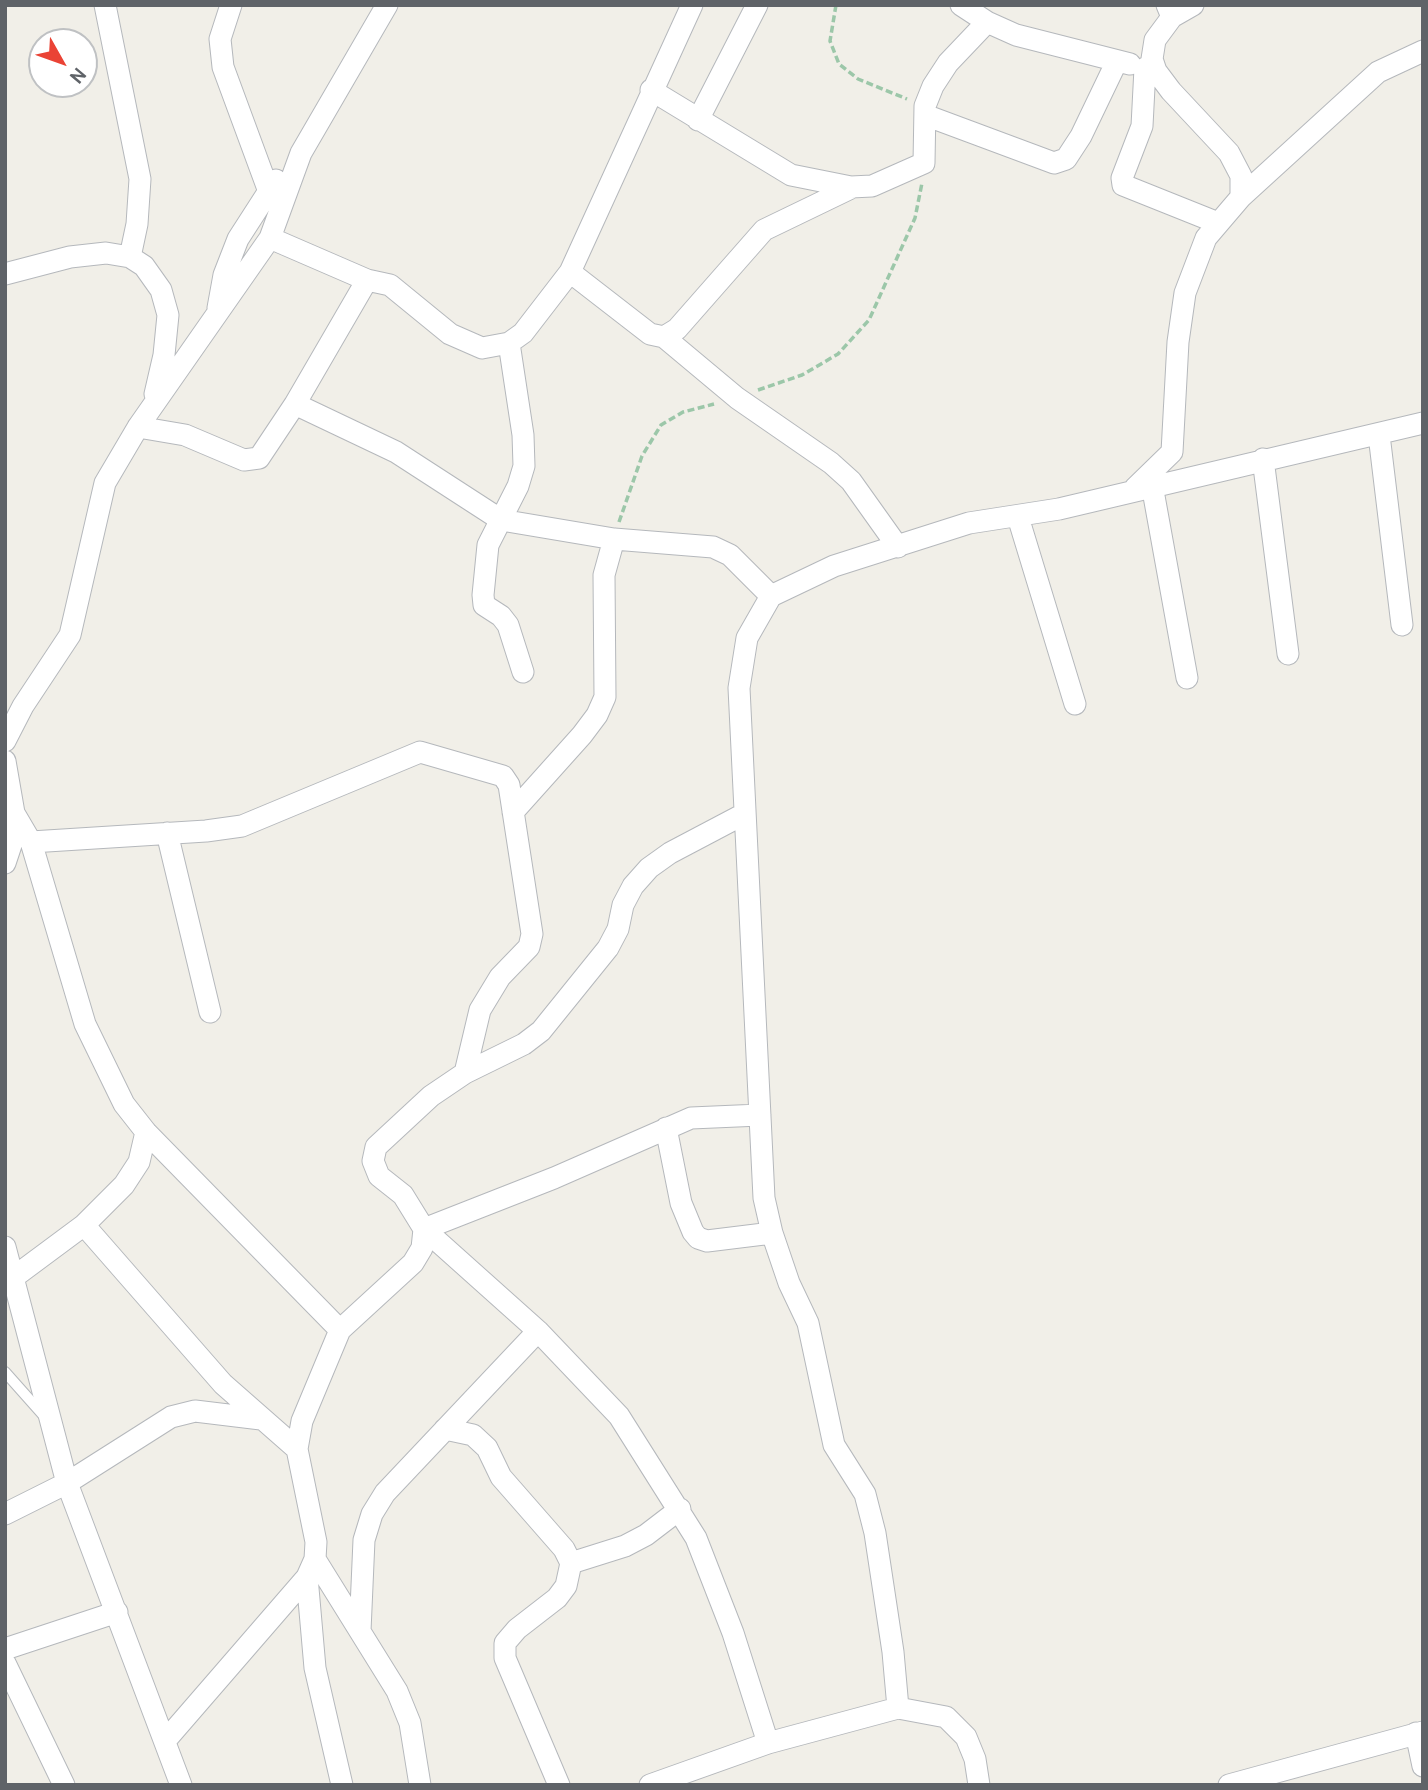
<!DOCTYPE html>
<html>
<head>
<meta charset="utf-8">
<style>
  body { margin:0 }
  #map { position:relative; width:1428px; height:1790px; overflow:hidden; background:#f1efe8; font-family:Cabin,sans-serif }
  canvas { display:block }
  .frame { position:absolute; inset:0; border:7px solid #5f6368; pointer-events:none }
  .north { position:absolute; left:28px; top:28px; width:70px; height:70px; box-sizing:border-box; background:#fff; border:2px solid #bfc1c3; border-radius:50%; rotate:130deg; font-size:19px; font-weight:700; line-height:28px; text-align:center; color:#5f6368 }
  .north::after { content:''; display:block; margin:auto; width:24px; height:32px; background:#ea4335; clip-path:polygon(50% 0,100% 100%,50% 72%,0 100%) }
</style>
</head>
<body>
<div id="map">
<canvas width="1428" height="1790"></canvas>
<div class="frame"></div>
<div class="north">N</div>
</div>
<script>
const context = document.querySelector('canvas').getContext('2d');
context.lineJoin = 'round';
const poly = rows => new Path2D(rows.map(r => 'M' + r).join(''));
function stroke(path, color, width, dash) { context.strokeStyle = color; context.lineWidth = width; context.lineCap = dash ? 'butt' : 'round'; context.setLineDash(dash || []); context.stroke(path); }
const path = poly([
  [836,5,830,41,839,64,858,79,907,99],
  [758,390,802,375,838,354,869,320,915,218,922,183],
  [619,522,642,456,661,425,683,412,714,404]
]);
const lane = poly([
  [5,1372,45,1417]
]);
const street = poly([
  [105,5,140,179,137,224,130,257],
  [231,5,220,39,223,67,268,189],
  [961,5,987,22,1016,35,1130,64],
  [1167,5,1172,17,1155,40,1152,59,1156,71,1171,91,1229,153,1241,176,1241,197],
  [1172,17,1193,5],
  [1145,68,1142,126,1122,178,1123,185,1218,223],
  [651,90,791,175,851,187,872,186,924,163,925,106,933,86,948,63,987,22],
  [925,115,1054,163,1066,159,1081,136,1117,61],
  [698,120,757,5],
  [270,238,367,280,390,285,450,334,482,348,509,343,523,333,570,272,692,5],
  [570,272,650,334,664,337,737,398,831,463,851,481,898,547],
  [5,274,70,257,106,253,130,257,144,266,161,290,168,315,164,355,155,394],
  [218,308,224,275,238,239,276,180],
  [664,337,677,329,764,230,851,188],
  [509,343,523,435,524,466,518,486,488,545,483,595,484,605,501,616,508,625,523,672],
  [295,404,367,280],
  [138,427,185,435,244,460,259,458,295,404,396,452,501,520,614,539,713,547,730,555,771,596],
  [1379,435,1402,625],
  [1263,459,1288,654],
  [1152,485,1187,678],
  [1135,488,1172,452,1178,342,1185,293,1206,238,1241,197,1378,72,1423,51],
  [1018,517,1075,704],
  [5,741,23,706,70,635,105,483,138,427,270,238,301,153,387,5],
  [5,761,14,813,12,842,5,863],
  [513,812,582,735,597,715,605,697,604,575,614,539],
  [14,813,31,842,85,1024,124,1104,146,1132,340,1330],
  [744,814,670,853,649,868,633,886,623,905,618,929,608,948,541,1031,524,1044,465,1073,431,1096,376,1147,373,1161,379,1176,403,1195,424,1229,538,1331,619,1416,696,1538,733,1633,768,1743],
  [167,833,210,1012],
  [31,842,206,831,242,826,420,752,503,776,509,785,532,934,529,947,500,977,480,1010,465,1073],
  [666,1128,681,1203,693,1232,698,1238,707,1241,772,1233],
  [84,1225,124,1185,139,1162,146,1132],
  [424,1229,554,1178,691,1118,760,1115],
  [5,1247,67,1483,181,1785],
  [14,1277,84,1225,223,1384,297,1449],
  [445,1429,473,1435,487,1448,501,1477,564,1549,571,1563,566,1586,557,1598,517,1629,505,1643,505,1658,559,1785],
  [5,1514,67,1483,171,1417,195,1411,261,1419],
  [315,1559,397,1691,410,1723,420,1785],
  [571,1563,625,1546,646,1535,680,1509],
  [307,1577,315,1668,342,1785],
  [360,1631,364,1540,372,1514,385,1493,538,1331],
  [5,1649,117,1612],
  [5,1663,64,1785],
  [898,1708,893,1652,875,1533,865,1494,834,1445,808,1323,789,1283,772,1233,764,1198,739,688,747,638,771,596,834,566,969,523,1059,509,1423,423],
  [1416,1733,1423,1766],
  [165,1741,307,1577,315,1559,316,1542,297,1449,302,1421,340,1330,413,1263,422,1248,424,1229],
  [650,1785,768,1743,898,1708,946,1717,966,1737,975,1759,979,1785],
  [1229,1785,1423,1732]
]);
stroke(lane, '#b5b8bc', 12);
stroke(street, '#b5b8bc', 23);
stroke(path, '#9cc7a9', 3.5, [7, 3.5]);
stroke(lane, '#fff', 10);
stroke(street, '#fff', 21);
</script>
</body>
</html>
